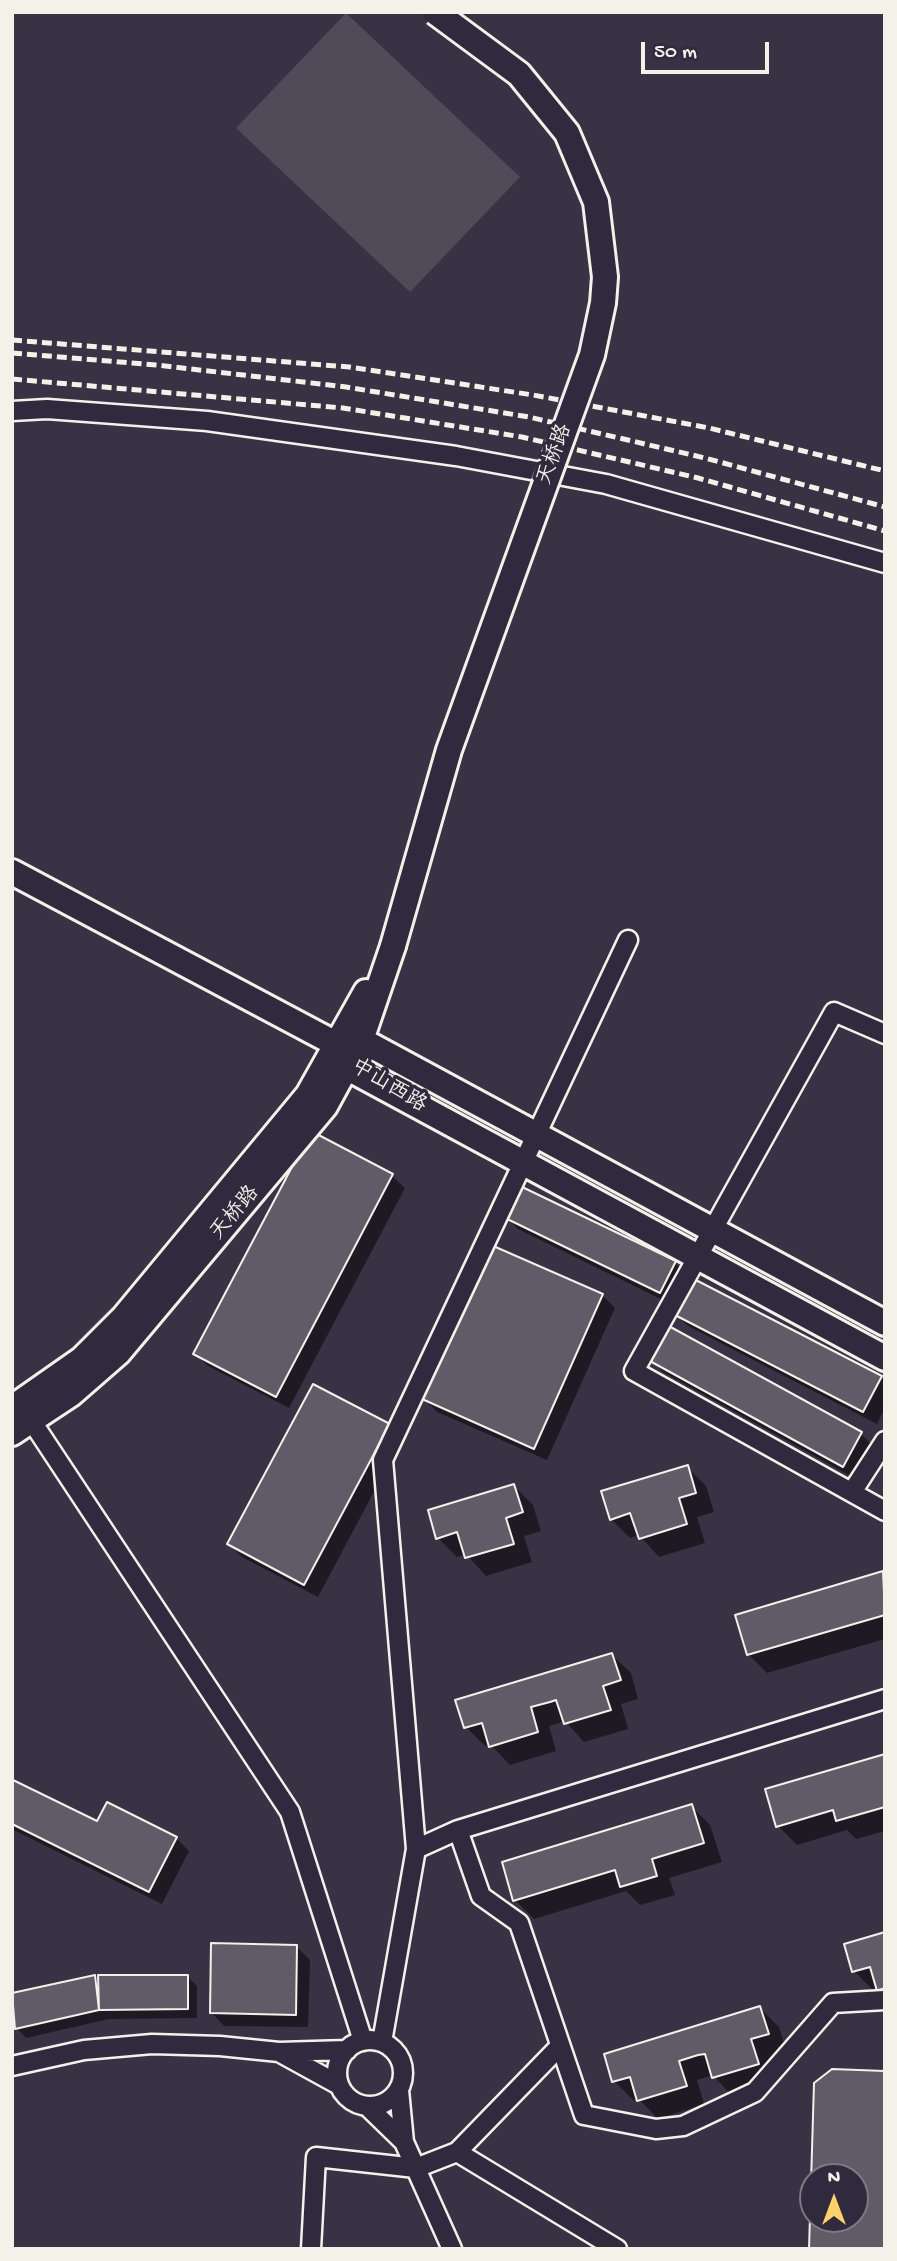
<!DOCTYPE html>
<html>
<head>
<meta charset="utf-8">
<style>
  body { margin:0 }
  #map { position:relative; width:897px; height:2261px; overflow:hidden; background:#373244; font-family:"Gochi Hand",sans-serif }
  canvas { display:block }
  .frame { position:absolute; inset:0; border:14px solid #f4f1e8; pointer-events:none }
  .north { position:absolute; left:799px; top:2163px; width:70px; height:70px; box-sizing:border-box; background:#2f2a3d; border:2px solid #7e7a81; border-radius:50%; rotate:0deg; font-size:19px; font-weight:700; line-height:28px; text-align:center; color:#f4f1e8 }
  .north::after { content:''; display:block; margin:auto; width:24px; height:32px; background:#ffd166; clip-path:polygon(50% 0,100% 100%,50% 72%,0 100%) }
  .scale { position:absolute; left:641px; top:42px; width:128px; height:32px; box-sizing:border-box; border:4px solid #f4f1e8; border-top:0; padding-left:9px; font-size:21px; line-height:24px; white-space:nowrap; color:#f4f1e8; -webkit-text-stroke:5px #2f2a3d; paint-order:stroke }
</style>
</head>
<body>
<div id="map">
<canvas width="897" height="2261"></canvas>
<div class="frame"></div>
<div class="north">N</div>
<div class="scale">50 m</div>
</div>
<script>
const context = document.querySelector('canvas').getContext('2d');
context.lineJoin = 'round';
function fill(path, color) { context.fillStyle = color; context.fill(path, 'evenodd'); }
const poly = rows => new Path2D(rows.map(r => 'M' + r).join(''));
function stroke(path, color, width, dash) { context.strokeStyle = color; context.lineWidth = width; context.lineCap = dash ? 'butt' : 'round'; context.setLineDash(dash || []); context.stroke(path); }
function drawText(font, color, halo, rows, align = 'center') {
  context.font = font + ' "Gochi Hand","LXGW WenKai TC",sans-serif'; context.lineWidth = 7; context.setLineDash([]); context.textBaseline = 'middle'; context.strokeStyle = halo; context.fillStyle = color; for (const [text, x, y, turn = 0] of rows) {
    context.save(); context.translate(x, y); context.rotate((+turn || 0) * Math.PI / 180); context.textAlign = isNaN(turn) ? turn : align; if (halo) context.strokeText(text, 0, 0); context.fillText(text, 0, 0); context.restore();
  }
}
const green = poly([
  [346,13,520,177,410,292,236,128]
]);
const shadow = poly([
  [392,1176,405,1188,289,1408,208,1366,195,1354],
  [505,1216,675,1263,688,1276,673,1305,518,1229],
  [602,1295,615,1308,547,1460,437,1412,424,1399],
  [675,1314,881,1378,885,1381,885,1408,877,1424,688,1326],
  [650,1359,861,1434,874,1447,856,1479,663,1372],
  [314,1386,389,1426,402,1439,318,1597,242,1557,229,1544],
  [687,1467,706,1486,714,1512,697,1517,705,1543,659,1557,639,1535,630,1538,611,1519],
  [514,1486,533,1505,541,1531,524,1536,532,1562,486,1576,466,1554,457,1557,438,1538],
  [883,1573,885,1639,767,1673,748,1654],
  [612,1655,631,1673,638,1699,621,1704,628,1729,584,1742,565,1721,549,1726,556,1751,510,1765,490,1744,485,1746,466,1727],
  [885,1756,885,1831,856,1839,847,1830,797,1845,778,1826],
  [14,1782,98,1824,176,1838,189,1851,162,1904,12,1829],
  [691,1806,710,1825,722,1862,669,1878,675,1895,640,1905,626,1891,534,1919,515,1900],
  [885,1933,885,1996,878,1988,873,1990,854,1971],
  [297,1947,310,1960,308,2027,224,2026,211,2012],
  [187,1976,197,1986,197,2018,109,2019,26,2038,17,2028,12,1995,95,1977,100,1982],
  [760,2008,779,2027,787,2053,769,2058,777,2082,732,2096,713,2075,697,2080,704,2104,658,2119,638,2098,633,2100,614,2081]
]);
const building = poly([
  [311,1131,393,1174,276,1397,193,1354,311,1131],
  [518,1185,676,1261,660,1293,503,1217,518,1185],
  [491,1245,603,1294,534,1449,422,1399,491,1245],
  [692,1278,882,1376,863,1412,673,1314,692,1278],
  [667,1325,862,1432,843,1467,648,1360,667,1325],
  [313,1384,390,1424,304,1585,227,1544,313,1384],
  [688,1465,696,1493,679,1498,687,1524,639,1539,630,1513,610,1520,601,1491,688,1465],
  [514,1484,523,1512,506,1518,514,1544,465,1558,457,1532,436,1539,428,1510,514,1484],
  [883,1571,885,1615,747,1655,735,1615,883,1571],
  [612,1653,621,1680,603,1686,611,1710,564,1724,556,1700,550,1702,531,1707,538,1732,489,1747,482,1723,464,1728,455,1700,612,1653],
  [885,1754,885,1807,836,1821,833,1810,776,1827,765,1789,885,1754],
  [13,1780,97,1821,107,1802,177,1837,149,1892,12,1824,13,1780],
  [692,1804,704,1843,652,1859,657,1876,620,1887,615,1870,513,1901,502,1862,692,1804],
  [885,1932,885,1988,877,1991,870,1967,852,1972,844,1944,885,1932],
  [211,1943,297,1945,296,2015,210,2013,211,1943],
  [95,1975,99,2010,15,2029,12,1993,95,1975],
  [98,1975,188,1975,188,2009,99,2010,98,1975],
  [760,2006,769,2034,751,2039,759,2064,712,2078,705,2054,698,2055,679,2061,687,2086,637,2101,630,2077,612,2082,604,2054,760,2006],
  [832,2069,885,2071,885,2249,809,2249,814,2083,832,2069],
  [813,2177,855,2177,855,2219,813,2219,813,2177]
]);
const street = poly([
  [12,411,47,409,207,421,456,456,606,484,885,563],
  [885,1034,834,1012,634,1371,885,1511],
  [25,1411,290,1812,363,2041],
  [852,1492,885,1441],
  [458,1830,481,1896,519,1923,584,2115,656,2129,683,2126,755,2092,833,2003,885,2000],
  [416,1849,458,1830,885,1699],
  '337 2073a33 33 0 1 1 66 0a33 33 0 1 1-66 0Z',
  [382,2042,416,1849,383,1460,628,940],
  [279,2052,339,2085],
  [12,2066,84,2050,152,2044,220,2046,279,2052,347,2050],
  [399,2090,404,2142,452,2249],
  [367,2106,404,2142],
  [457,2152,560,2046],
  [311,2249,316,2157,416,2168,457,2152,617,2249]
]);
const secondary = poly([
  [12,872,336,1044],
  [345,1042,361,1040,885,1323],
  [336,1044,346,1067,885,1358],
  [12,1408,82,1359,124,1317,308,1095,366,992],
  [12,1433,71,1394,118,1353,325,1106,361,1040,393,946]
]);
const rail = poly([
  [12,340,349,367,533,395,709,428,885,471],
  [12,353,157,365,346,387,529,417,705,458,885,507],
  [12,379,343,408,522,437,698,478,885,531]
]);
const secondaryBridge = poly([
  [393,946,449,750,592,355,603,303,605,277,596,202,567,133,519,74,435,12]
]);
const streetNames = [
  ["天桥路",556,455,-70],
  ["中山西路",388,1087,31],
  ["天桥路",236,1214,-50]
];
fill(green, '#504b59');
fill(shadow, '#0007');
fill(building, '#5f5c67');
stroke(building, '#f4f1e8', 2);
stroke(street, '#f4f1e8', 23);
stroke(secondary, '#f4f1e8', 30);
stroke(street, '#2f2a3d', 18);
stroke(secondary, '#2f2a3d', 24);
stroke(rail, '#f4f1e8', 5, [10, 5]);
stroke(secondaryBridge, '#f4f1e8', 30, []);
stroke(secondaryBridge, '#2f2a3d', 24);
drawText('21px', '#f4f1e8', '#2f2a3d', streetNames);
</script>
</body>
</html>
